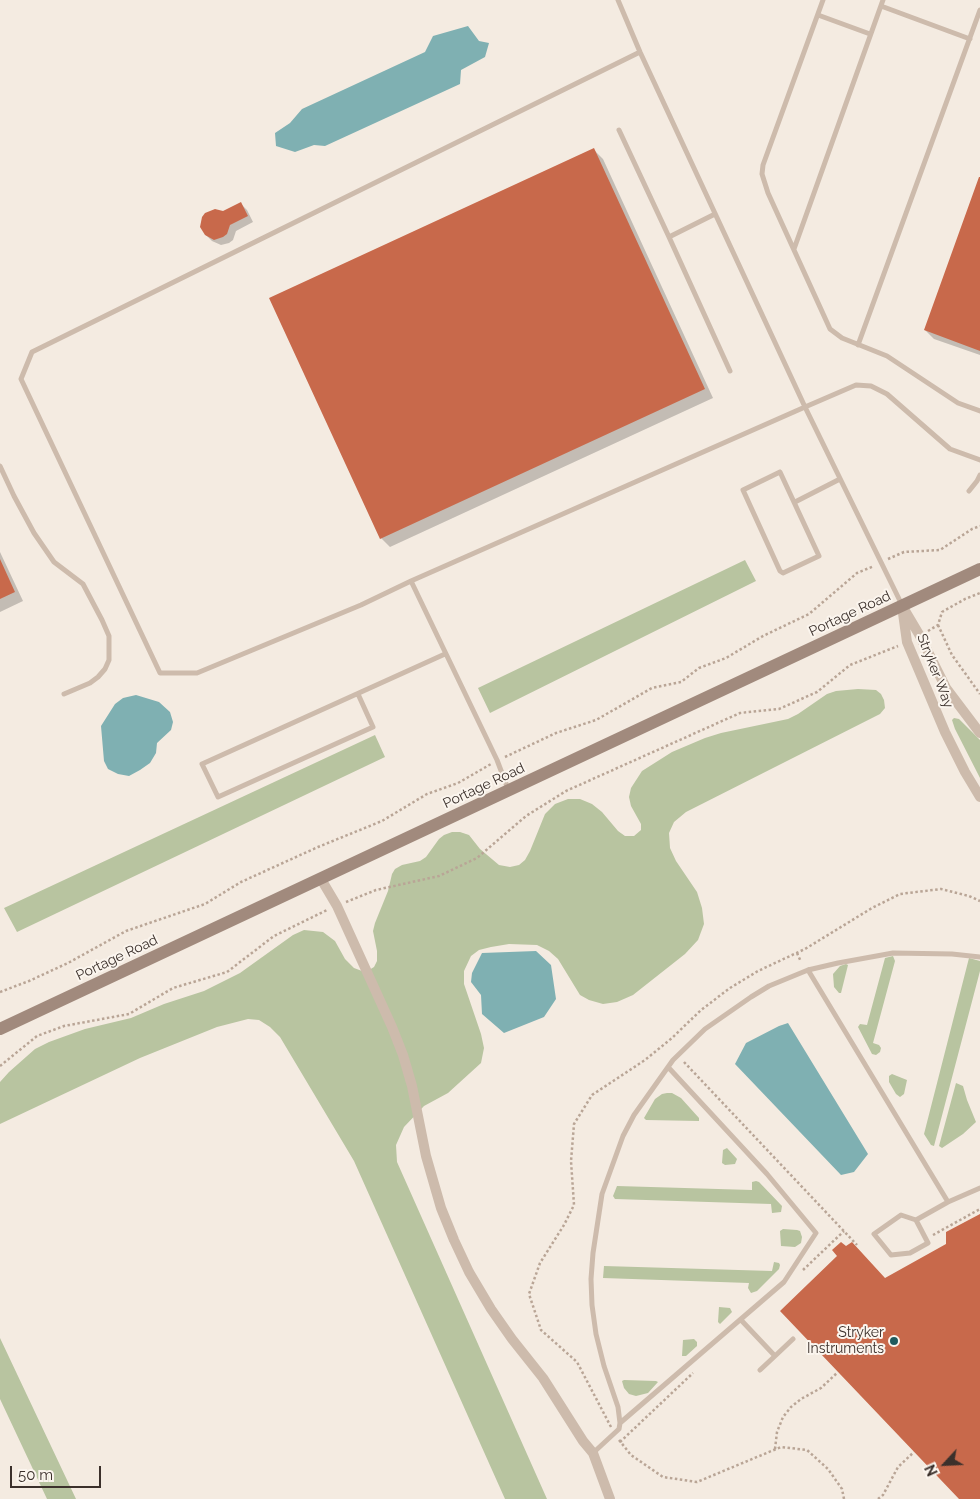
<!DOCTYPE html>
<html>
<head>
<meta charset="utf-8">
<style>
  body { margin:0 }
  #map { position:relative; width:980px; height:1499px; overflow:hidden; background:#f4ebe1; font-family:Raleway,sans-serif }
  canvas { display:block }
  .north { position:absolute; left:920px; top:1439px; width:50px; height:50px; -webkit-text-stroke:4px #fbf5ee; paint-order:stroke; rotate:245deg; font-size:14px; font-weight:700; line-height:20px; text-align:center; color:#3b302b }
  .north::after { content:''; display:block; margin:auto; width:18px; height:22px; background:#3b302b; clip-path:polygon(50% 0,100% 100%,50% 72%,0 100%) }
  .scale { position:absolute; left:10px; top:1466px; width:91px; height:22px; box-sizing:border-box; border:2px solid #3b302b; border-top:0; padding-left:6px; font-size:15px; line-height:18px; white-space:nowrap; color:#3b302b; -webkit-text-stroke:4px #fbf5ee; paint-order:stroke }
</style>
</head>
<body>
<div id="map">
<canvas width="980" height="1499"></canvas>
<div class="north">N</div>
<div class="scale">50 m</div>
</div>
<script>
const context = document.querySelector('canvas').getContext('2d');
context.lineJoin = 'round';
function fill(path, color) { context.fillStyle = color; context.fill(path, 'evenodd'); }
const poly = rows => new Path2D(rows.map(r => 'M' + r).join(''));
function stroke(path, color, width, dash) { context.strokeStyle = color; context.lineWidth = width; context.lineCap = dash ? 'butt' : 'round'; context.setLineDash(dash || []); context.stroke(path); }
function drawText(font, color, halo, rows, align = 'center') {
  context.font = font + ' Raleway,sans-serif'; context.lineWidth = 4; context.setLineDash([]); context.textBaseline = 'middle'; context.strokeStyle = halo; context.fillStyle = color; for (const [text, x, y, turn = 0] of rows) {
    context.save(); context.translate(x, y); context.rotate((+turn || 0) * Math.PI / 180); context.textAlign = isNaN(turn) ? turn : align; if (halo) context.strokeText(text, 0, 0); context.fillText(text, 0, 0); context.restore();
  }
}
const green = poly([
  [745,560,756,581,490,713,478,688],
  [858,689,876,690,881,694,884,700,885,708,880,714,686,812,674,822,669,833,670,848,676,861,697,892,702,908,704,924,698,940,685,954,633,995,617,1002,603,1004,589,1000,580,995,558,959,549,951,537,945,509,944,491,947,479,950,471,956,464,971,464,984,481,1034,484,1048,481,1063,448,1093,424,1106,404,1127,396,1145,397,1162,547,1499,505,1499,354,1161,280,1037,270,1027,259,1020,248,1019,217,1027,140,1058,0,1124,0,1082,9,1072,35,1049,49,1042,85,1029,131,1018,164,1004,204,991,240,973,293,935,304,930,323,932,335,941,345,959,354,968,362,971,369,970,374,967,377,961,377,951,373,931,375,923,388,891,392,874,395,869,402,865,420,861,426,857,439,839,444,835,452,832,460,832,469,835,480,849,499,865,510,867,519,865,525,860,530,851,545,814,555,804,568,799,580,799,592,804,602,812,618,831,625,836,634,836,641,830,641,824,631,806,629,797,631,788,642,771,672,752,705,738,721,733,788,719,798,714,827,694,836,691],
  [954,718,959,719,980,740,980,778,955,729,952,720],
  [375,735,385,757,17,932,4,908],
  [893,956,895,961,873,1043,879,1045,881,1048,880,1052,876,1055,872,1054,858,1027,860,1024,867,1025,885,958],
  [969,958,980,961,980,971,934,1146,931,1145,924,1134],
  [846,964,848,965,841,993,839,993,834,987,833,974,840,966],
  [892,1074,907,1080,904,1094,900,1097,896,1094,889,1082,889,1076],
  [956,1083,963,1086,967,1100,976,1122,963,1134,942,1148,939,1146],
  [667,1093,672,1093,681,1098,699,1118,699,1121,646,1120,644,1118,655,1099,662,1094],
  [727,1148,737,1159,735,1164,725,1165,722,1163,723,1150],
  [756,1181,759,1182,782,1206,781,1212,772,1213,771,1204,615,1199,613,1196,617,1186,752,1190,752,1182],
  [783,1229,797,1230,800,1231,802,1237,801,1243,795,1247,781,1246,780,1231],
  [774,1262,779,1263,780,1265,779,1269,757,1291,751,1293,748,1288,749,1283,603,1278,604,1266,772,1271],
  [719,1307,730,1308,732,1312,720,1324,718,1322],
  [0,1338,76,1499,47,1499,0,1399],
  [694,1339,697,1342,697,1346,686,1356,682,1356,683,1340],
  [624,1380,656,1381,658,1382,648,1393,636,1396,629,1394,624,1388,622,1381]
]);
const water = poly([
  [468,26,479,41,489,43,485,57,461,70,460,84,325,146,314,145,295,152,276,146,275,133,290,123,302,109,425,52,433,36],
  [136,695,159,702,170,712,173,722,171,730,157,743,156,753,150,763,140,770,129,776,118,774,108,769,104,761,101,726,115,704,123,698],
  [536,951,551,965,556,999,544,1017,504,1033,482,1014,481,995,471,982,472,973,482,953],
  [788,1023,868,1154,854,1172,841,1175,735,1064,746,1043,779,1026]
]);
const shadow = poly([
  [594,150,603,159,713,398,390,547,381,538],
  [980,177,980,355,934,339,925,330],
  [241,204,247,210,253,222,236,231,233,240,229,243,221,245,212,241,206,235,223,213],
  [0,552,23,601,0,612]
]);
const building = poly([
  [594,148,705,389,380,539,269,298],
  [979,177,980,177,980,351,924,330],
  [241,202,248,216,230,225,227,234,223,237,214,240,205,235,200,227,202,217,205,213,215,209,223,211],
  [0,559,15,592,0,599],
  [980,1214,980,1499,959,1499,780,1311,837,1256,832,1250,841,1242,846,1246,852,1242,885,1278,946,1244,946,1232]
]);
const path = poly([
  [888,559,904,552,940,550,972,529,980,526],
  [938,625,952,655,980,694],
  [928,631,938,625,942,612,965,599,980,593],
  [505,757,556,733,596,720,652,688,681,682,699,668,726,658,763,636,809,614,857,573,874,566],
  [346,902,376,890,439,876,477,858,526,816,566,791,740,713,779,709,817,692,850,665,898,646],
  [797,953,801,962],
  [0,992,29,981,68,963,126,931,205,904,241,882,318,847,382,821,427,794,458,783,491,764],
  [684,1062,857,1245],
  [0,1066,37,1036,64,1026,129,1014,173,988,227,972,274,936,327,910],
  [933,1235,980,1209],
  [803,1270,844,1231],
  [611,1427,577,1362,541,1330,529,1294,540,1263,564,1225,574,1205,571,1161,574,1124,592,1095,645,1060,672,1038,701,1010,730,988,758,971,805,949,872,908,900,894,941,889,969,896,980,901],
  [619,1440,631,1455,663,1477,697,1482,781,1447,807,1450,828,1469,842,1489,844,1499],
  [620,1442,693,1373],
  [775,1449,777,1432,783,1417,791,1407,801,1399,821,1388,838,1372],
  [878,1499,883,1495,898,1467,914,1452]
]);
const service = poly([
  [823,0,763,165,762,174,768,193,830,329,842,338,887,356,958,403,980,411],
  [881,6,970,39],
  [818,15,870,34],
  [619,130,669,237],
  [715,214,669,237,730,371],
  [794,249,883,0],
  [858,345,980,10],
  [0,466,14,496,34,533,54,562,83,584,102,620,109,636,109,660,105,669,98,677,90,683,64,694],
  [780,472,819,556,783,573,780,571,743,490,780,472],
  [969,491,977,481,980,475],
  [795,502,840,479],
  [411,581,805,407,640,52,618,0],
  [902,605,805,407,856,385,871,386,887,394,950,449,980,460],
  [358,694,373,727,218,797,202,764,445,654],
  [508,789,497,760,411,581,361,605,197,673,160,673,21,379,32,352,640,52],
  [808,970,948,1202],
  [916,1220,928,1243,910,1253,891,1255,874,1234,901,1215,916,1220,948,1202,980,1188],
  [741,1320,775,1356,793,1339],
  [760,1370,775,1356],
  [620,1423,784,1282,816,1233,767,1174,668,1067],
  [593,1453,619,1429,620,1423,618,1407,604,1366,596,1334,592,1305,591,1279,593,1253,602,1194,623,1136,634,1115,673,1060,705,1029,751,997,769,986,808,970,838,963,893,953,952,954,980,957]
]);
const minor = poly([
  [902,606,907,642,945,732,965,772,980,797],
  [904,609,920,636,946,688,980,733],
  [321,879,337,906,392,1027,403,1055,412,1086,426,1156,441,1208,454,1240,469,1272,491,1309,512,1339,543,1378,583,1441,593,1453,610,1499]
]);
const secondary = poly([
  [0,1029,980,569]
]);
const markers = [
  [894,1341,5,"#1f5a5e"]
];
const streetNames = [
  ["Portage Road",850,614,-25],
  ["Stryker Way",935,671,69],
  ["Portage Road",484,786,-25],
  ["Portage Road",117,958,-25]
];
const poiNames = [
  ["Stryker",884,1333],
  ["Instruments",884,1349]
];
fill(green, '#b8c4a0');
fill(water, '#7fb0b2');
fill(shadow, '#0003');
fill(building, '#c8694b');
stroke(path, '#b9a596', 2.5, [2.5, 2.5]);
stroke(service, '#cdbbac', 5);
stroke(minor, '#cdbbac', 10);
stroke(secondary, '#a18a7d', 12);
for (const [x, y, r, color] of markers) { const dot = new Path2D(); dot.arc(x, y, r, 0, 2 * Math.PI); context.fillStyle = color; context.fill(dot); stroke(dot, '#fbf5ee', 2); }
drawText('14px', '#3b302b', '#fbf5ee', streetNames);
drawText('14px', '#3b302b', '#fbf5ee', poiNames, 'right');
</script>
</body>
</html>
